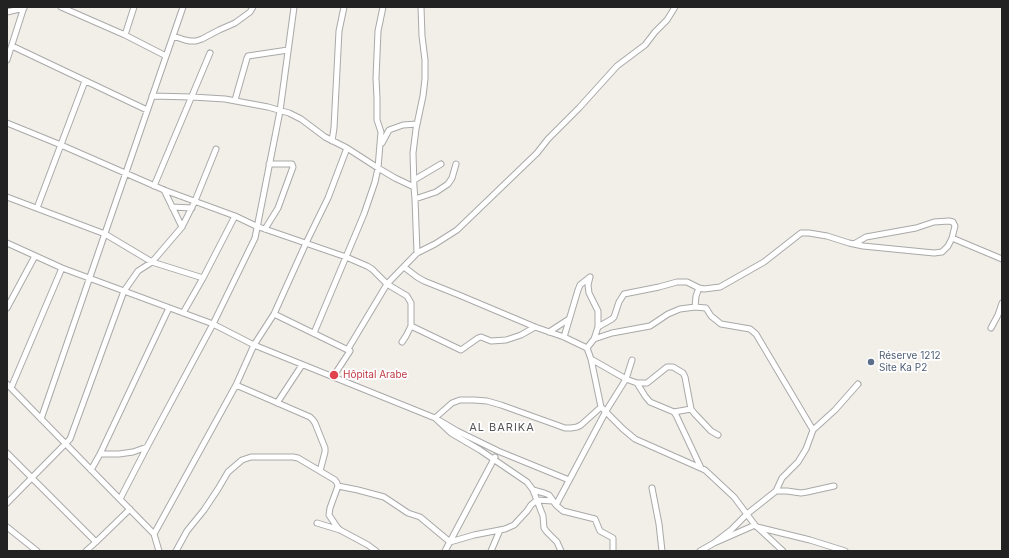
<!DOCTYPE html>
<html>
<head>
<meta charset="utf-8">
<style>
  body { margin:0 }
  #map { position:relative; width:1009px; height:558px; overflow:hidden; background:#f2efe9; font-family:Inter,sans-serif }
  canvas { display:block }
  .frame { position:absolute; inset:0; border:8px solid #222; pointer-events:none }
</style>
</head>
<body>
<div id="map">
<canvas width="1009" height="558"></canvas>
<div class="frame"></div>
</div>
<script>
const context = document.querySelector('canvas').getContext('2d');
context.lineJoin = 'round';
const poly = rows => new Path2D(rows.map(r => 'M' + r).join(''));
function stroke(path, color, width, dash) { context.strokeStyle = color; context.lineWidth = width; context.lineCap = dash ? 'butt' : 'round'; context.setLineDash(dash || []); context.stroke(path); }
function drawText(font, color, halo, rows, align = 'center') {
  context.font = font + ' Inter,sans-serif'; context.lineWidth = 3.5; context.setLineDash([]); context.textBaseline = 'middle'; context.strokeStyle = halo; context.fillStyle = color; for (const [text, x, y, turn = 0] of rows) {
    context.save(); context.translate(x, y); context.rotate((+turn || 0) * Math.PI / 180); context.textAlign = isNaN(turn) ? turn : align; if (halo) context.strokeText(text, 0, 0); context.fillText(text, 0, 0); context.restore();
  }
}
const minor = poly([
  [61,7,125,35,166,56],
  [383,7,378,31,376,78,377,98,377,120,381,132,378,168,395,178,414,187,413,153,416,129,423,96,425,79,425,60,422,36,421,7],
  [7,12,24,8],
  [125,35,134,7],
  [173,36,185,40,190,41,196,41,202,39,219,30,235,23,250,12,253,7],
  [12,46,147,110],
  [7,60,24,7],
  [152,96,192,97,225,99,268,107,289,113,301,119,325,137,347,148,328,198,306,243,274,314,254,345,236,385,154,534],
  [235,100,247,58,248,56,288,50],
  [7,123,61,145,164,190,235,216,256,226,346,257,367,266,372,269,387,284,407,296,411,303,411,326,406,336,402,342],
  [332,141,334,128,339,31,344,7],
  [382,143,389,130,403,125,417,124],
  [414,180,441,164],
  [154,186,210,53],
  [414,187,415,199,417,253],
  [164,190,182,227],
  [7,197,105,234,152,262,203,278],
  [415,199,436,192,448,184,452,178,456,164],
  [172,207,192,208],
  [37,208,85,81],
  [265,229,278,208,293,167,292,164,269,164],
  [952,238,1002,259],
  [7,243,62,268,213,324,254,345,435,418,457,431,498,451,569,480],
  [404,267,417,277,424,281,459,295,535,327,564,337,587,348,591,359,601,407,623,429,635,439,705,470,734,497,755,525,783,551],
  [695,307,696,296,699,288,704,289,720,287,764,262,801,233,809,233,827,236,849,243,863,246,934,253,942,252,948,246,952,238,955,226,953,222,949,221,934,222,916,228,866,237,854,244],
  [7,308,35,256],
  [183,313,203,278,235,216],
  [274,314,350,351],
  [411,326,461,350,478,338,481,337,491,341,506,340,521,335,535,327],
  [598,327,612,319,614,317,619,302,624,294,659,287,677,282,687,282,699,288],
  [991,328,998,315,1002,303],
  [549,332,569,319],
  [314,333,364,214,375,182,378,168,347,148],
  [564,337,578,290,580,285,590,277],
  [594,339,612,333,650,326,668,314,680,309,695,307,706,308,711,316,721,324,750,329,756,334,813,430],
  [587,348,594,339,598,327,598,311,589,293,588,285,590,277],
  [591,359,626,379,637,383,647,383,667,367,673,367,683,373,685,377,691,409,694,413,711,431,718,435],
  [333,377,350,351,348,349,387,284,417,253,435,244,457,230,510,179,537,153,548,139,579,108,617,66,645,45,655,32,667,20,675,7],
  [637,383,645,396,650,402,674,412,676,415,701,468],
  [7,384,154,534,159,551],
  [236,385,310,417,313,420,315,423,325,448,325,452,320,471],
  [11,388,62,268],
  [277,403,302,365],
  [674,412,691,409],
  [41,419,183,7],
  [7,453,96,542],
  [100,454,119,454,133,452,147,447],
  [91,470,100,454,169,308],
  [338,486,358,490,384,497,408,513,420,517,450,542,474,535,505,529,514,525,527,511,531,505,537,500,553,501],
  [652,488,659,524,662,551],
  [533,490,544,493,549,495,556,505,563,511,595,519,600,531,613,538,613,551],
  [776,491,782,478,798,462,806,449,813,430,835,410,858,384],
  [120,499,147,447,213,324,255,238,280,111,294,7],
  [7,503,70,439,124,291,138,271,152,262,182,227,195,201,216,149],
  [556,505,606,411,626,379,632,360],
  [317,523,340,530,368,545,376,551],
  [7,527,37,551],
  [757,527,810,540,845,551],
  [714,543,731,530,747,514,776,491,787,491,801,493,807,492,834,486],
  [86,551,96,542,130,509],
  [176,551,187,531,204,510,218,489,228,472,242,460,251,457,293,457,298,458,335,480,337,483,338,486,330,508,329,515,337,527,340,530],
  [445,551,495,457],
  [491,551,500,530],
  [561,551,557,542,547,532,544,528,543,516,533,490,527,482,480,450,451,433,435,418,452,403,460,400,474,400,487,401,501,405,565,428,571,428,577,427,581,425,601,407],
  [700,551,714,543,755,525]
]);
const markers = [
  [871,362,4,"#5c6f8a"],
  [334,375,5,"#e0444e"]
];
const serviceNames = [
  ["Réserve 1212",879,356],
  ["Site Ka P2",879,368]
];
const healthNames = [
  ["Hôpital Arabe",343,375]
];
const neighbourhoodNames = [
  ["AL BARIKA",502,428]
];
stroke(minor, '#a9a9a9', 7);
stroke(minor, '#fff', 5);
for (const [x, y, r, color] of markers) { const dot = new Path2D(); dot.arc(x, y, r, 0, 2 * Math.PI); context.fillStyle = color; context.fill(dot); stroke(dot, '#fff', 1.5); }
drawText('10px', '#4e5e75', '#fff', serviceNames, 'left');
drawText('10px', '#be3a42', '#fff', healthNames, 'left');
context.letterSpacing = '1px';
drawText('11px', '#555', '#fff', neighbourhoodNames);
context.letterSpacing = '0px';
</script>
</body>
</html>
